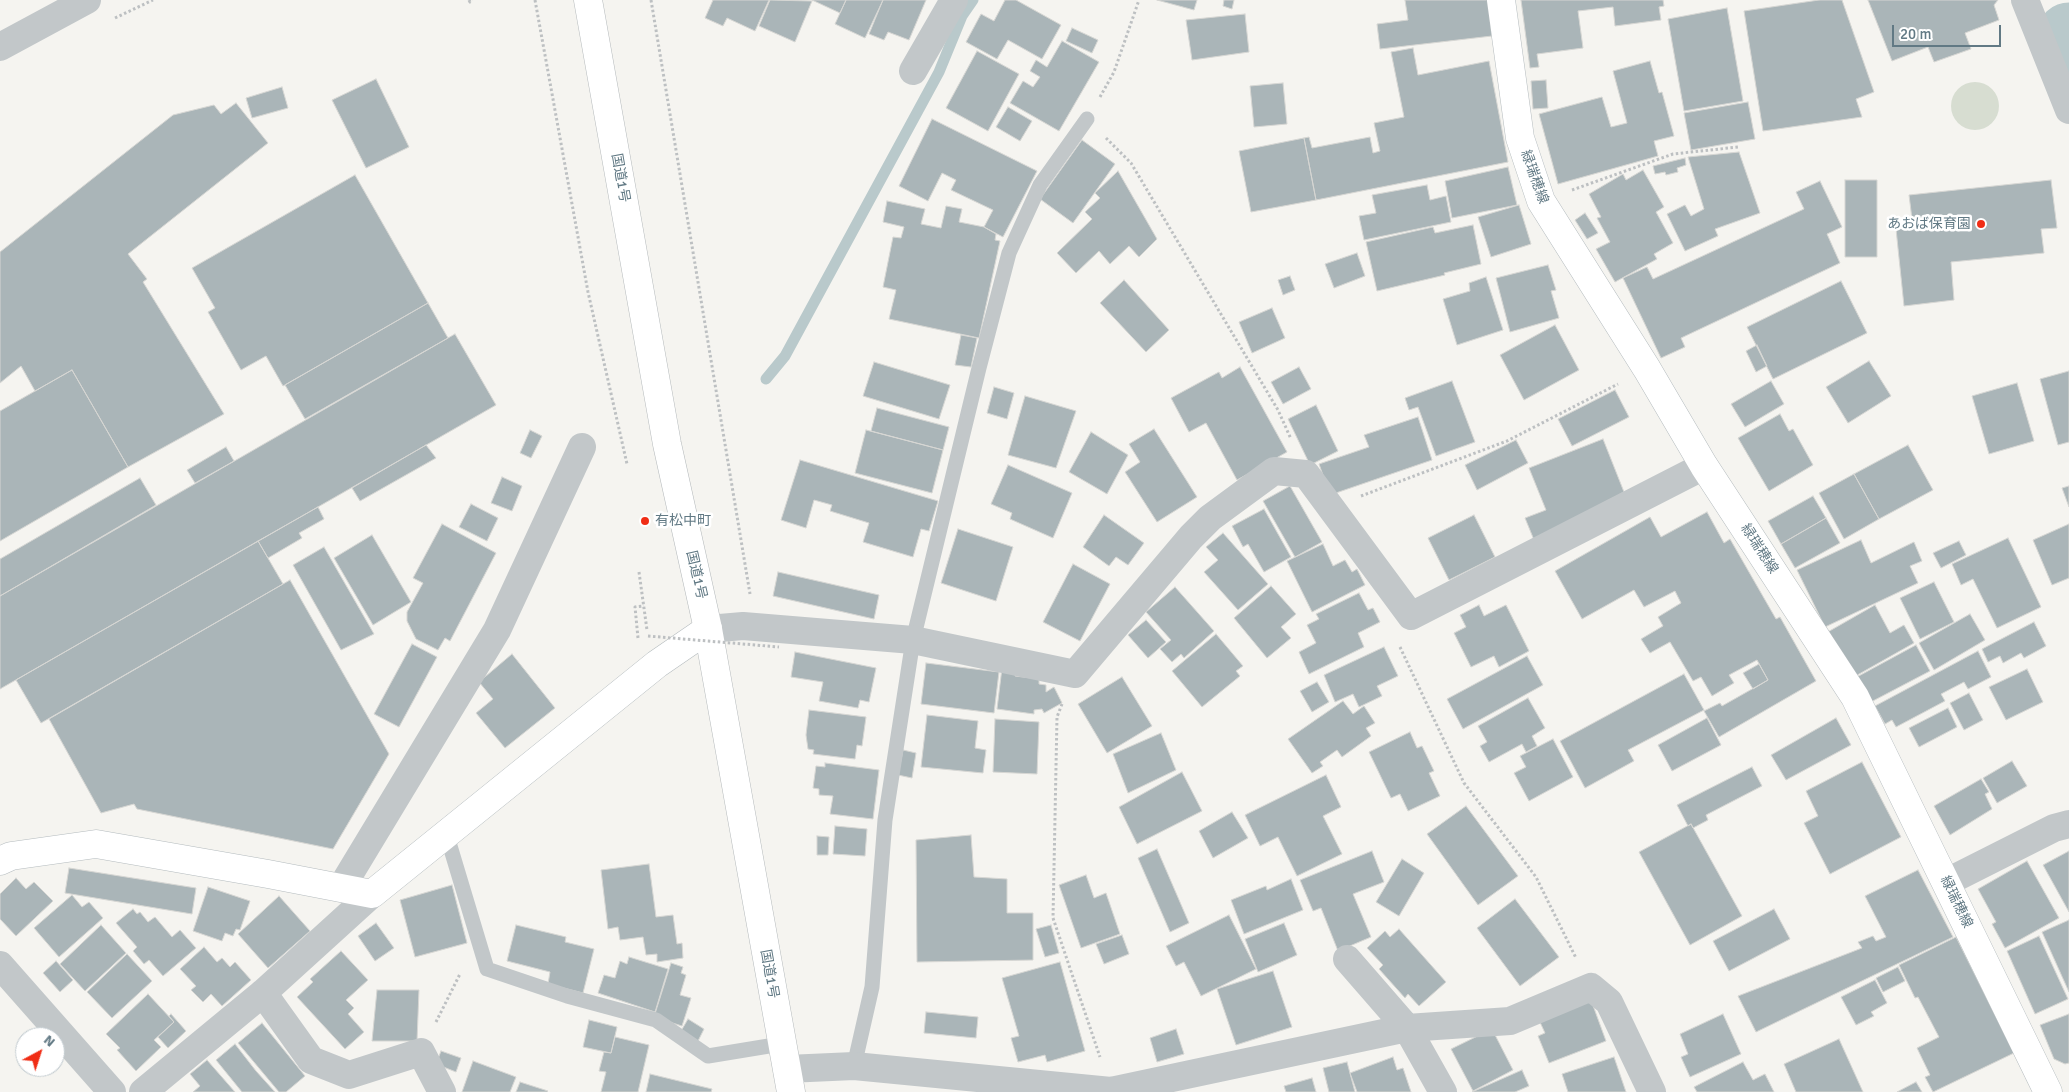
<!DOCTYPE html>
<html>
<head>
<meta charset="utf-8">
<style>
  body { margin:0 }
  #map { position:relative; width:2069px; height:1092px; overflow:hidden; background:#f5f4f0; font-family:Signika,sans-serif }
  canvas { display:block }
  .north { position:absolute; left:15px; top:1027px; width:50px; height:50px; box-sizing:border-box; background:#fff; border:1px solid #c0c9ce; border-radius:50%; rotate:40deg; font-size:14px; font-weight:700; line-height:20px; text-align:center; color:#617984 }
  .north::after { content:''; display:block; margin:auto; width:18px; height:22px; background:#f02d15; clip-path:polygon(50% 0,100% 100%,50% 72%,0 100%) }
  .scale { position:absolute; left:1892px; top:25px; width:109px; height:22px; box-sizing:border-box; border:2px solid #617984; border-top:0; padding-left:6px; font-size:15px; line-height:18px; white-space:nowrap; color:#617984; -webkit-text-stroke:4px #fff; paint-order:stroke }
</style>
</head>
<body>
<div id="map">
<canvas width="2069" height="1092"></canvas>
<div class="north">N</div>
<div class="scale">20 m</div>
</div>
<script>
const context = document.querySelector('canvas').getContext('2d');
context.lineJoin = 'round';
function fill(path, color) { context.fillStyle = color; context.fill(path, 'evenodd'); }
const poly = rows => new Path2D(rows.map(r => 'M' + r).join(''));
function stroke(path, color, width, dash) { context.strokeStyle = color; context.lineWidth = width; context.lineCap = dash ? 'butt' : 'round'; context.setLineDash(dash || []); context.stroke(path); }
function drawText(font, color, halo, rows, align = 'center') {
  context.font = font + ' Signika,"Noto Sans JP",sans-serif'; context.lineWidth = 5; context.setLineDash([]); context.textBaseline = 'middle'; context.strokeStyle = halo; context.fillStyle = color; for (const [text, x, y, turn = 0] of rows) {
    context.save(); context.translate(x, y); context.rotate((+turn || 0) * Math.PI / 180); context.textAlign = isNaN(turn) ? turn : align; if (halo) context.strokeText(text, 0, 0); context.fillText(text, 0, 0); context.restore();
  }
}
const green = poly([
  '1951 106a24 24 0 1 1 48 0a24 24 0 1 1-48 0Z'
]);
const stream = poly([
  [766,379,785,356,939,72,962,16,973,0]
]);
const river = poly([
  [2069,35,2064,46,2069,57]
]);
const building = poly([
  [713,0,769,0,755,31,727,18,723,26,705,18,713,0],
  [770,0,812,1,795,42,759,26,770,0],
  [812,0,846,0,840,13,812,0],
  [846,0,883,0,865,38,835,24,846,0],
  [883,0,926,0,909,40,888,32,884,40,869,34,883,0],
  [1005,0,1016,0,1061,25,1042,59,1008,40,997,59,966,42,981,14,994,21,1005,0],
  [1157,0,1197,0,1194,10,1157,0],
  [1224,0,1234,0,1232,9,1223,6,1224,0],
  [1405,0,1488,0,1492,36,1380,49,1377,24,1408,20,1405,0],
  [1521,0,1663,0,1664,6,1659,7,1661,20,1615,26,1613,7,1578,11,1583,48,1537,54,1539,67,1530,68,1521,0],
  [1819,0,1842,0,1874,92,1856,99,1862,117,1763,131,1744,11,1819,0],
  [1868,0,1998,0,1994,5,1999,20,1965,33,1971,49,1934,62,1928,47,1892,61,1868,0],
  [1727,8,1743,101,1684,111,1668,19,1727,8],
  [1245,14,1249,52,1192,60,1186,20,1245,14],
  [1072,28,1098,40,1092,53,1066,41,1072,28],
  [1062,41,1099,62,1059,131,1010,103,1023,81,1033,87,1040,77,1030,71,1036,60,1047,67,1062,41],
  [1413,48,1418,75,1489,61,1508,162,1316,200,1304,138,1309,137,1312,148,1370,137,1373,153,1380,151,1374,123,1404,117,1391,52,1413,48],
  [977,51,1019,74,988,131,946,108,977,51],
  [1650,61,1659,93,1662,92,1674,136,1654,141,1658,156,1558,184,1539,114,1602,97,1611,127,1627,123,1613,71,1650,61],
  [376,79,409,147,366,168,332,100,376,79],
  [1546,80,1548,108,1533,109,1531,81,1546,80],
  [1283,83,1287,124,1254,127,1250,86,1283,83],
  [282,87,288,108,252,118,246,98,282,87],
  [1748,102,1755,139,1691,150,1684,113,1748,102],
  [236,103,268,143,128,254,147,279,143,282,224,414,128,467,72,370,35,391,21,366,0,383,0,252,173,115,214,105,221,114,236,103],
  [1008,107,1032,121,1020,141,996,127,1008,107],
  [932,119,1037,171,1003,237,984,227,993,210,951,190,956,180,942,173,928,201,899,186,932,119],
  [1304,138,1316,200,1251,212,1239,151,1304,138],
  [1082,140,1115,164,1073,223,1040,199,1082,140],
  [1739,152,1760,213,1715,229,1718,236,1685,251,1667,214,1685,205,1691,216,1704,209,1688,157,1739,152],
  [1685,158,1686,165,1677,168,1678,172,1666,175,1665,172,1655,174,1653,166,1685,158],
  [1508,167,1517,205,1452,218,1445,181,1508,167],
  [1643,170,1664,207,1656,212,1673,243,1654,254,1657,259,1615,282,1596,249,1610,242,1597,218,1601,217,1589,194,1623,174,1626,180,1643,170],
  [1118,171,1157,239,1139,257,1129,246,1110,264,1099,251,1076,273,1057,253,1092,219,1085,212,1100,198,1095,193,1118,171],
  [355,175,428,303,283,386,266,356,241,370,208,312,215,308,192,268,355,175],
  [1845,180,1877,180,1877,257,1845,257,1845,180],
  [2051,180,2057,228,2041,229,2044,253,1951,262,1954,300,1904,306,1896,229,1913,227,1909,195,2051,180],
  [1820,181,1842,227,1827,234,1840,263,1681,338,1685,347,1661,358,1623,278,1647,267,1653,279,1804,209,1796,192,1820,181],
  [1427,185,1430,200,1446,196,1451,222,1364,240,1359,216,1376,213,1372,195,1427,185],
  [887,201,925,209,921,224,941,228,946,206,962,209,959,222,984,227,996,234,995,240,1000,241,979,338,889,319,896,290,883,287,893,237,901,238,904,227,883,222,887,201],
  [1519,205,1531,244,1491,257,1478,217,1519,205],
  [1585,213,1598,233,1587,239,1575,220,1585,213],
  [1473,225,1481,264,1444,273,1445,275,1377,291,1366,242,1433,227,1435,233,1473,225],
  [1357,253,1365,276,1334,288,1325,264,1357,253],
  [1548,265,1556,290,1551,291,1559,318,1510,332,1496,278,1548,265],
  [1290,276,1295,290,1283,295,1278,280,1290,276],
  [1486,277,1503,330,1457,345,1443,299,1470,291,1469,283,1486,277],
  [1124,280,1169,330,1146,352,1100,303,1124,280],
  [1841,281,1867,333,1773,379,1747,327,1841,281],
  [428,303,448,338,305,419,285,385,428,303],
  [1272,308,1285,338,1252,353,1239,322,1272,308],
  [1555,325,1579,370,1524,400,1500,355,1555,325],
  [455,334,496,405,0,689,0,596,455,334],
  [961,335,977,338,971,367,955,365,961,335],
  [1757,345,1767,366,1756,372,1746,351,1757,345],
  [1869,361,1891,396,1848,423,1826,387,1869,361],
  [874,362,950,385,939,419,863,396,874,362],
  [1240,367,1287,452,1237,480,1206,423,1189,432,1171,398,1219,372,1222,378,1240,367],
  [1299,367,1311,389,1283,404,1271,382,1299,367],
  [72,370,128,467,0,541,0,411,72,370],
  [2069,371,2069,442,2058,445,2040,379,2069,371],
  [1452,381,1475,442,1436,456,1418,407,1409,410,1405,398,1452,381],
  [1771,381,1784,404,1745,427,1731,404,1771,381],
  [2017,383,2034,441,1989,454,1972,396,2017,383],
  [994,387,1014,393,1007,419,987,413,994,387],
  [1615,390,1629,417,1572,446,1558,419,1615,390],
  [1025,396,1076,411,1056,468,1008,455,1025,396],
  [1316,405,1338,451,1310,465,1288,419,1316,405],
  [877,408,949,427,943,450,871,431,877,408],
  [1780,414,1789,431,1793,429,1813,465,1769,491,1738,438,1780,414],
  [1418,417,1432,460,1330,495,1319,464,1369,447,1364,435,1418,417],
  [1154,429,1197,497,1157,522,1125,472,1140,462,1129,444,1154,429],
  [530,430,542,436,531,458,520,453,530,430],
  [866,430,943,450,932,493,855,473,866,430],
  [1091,432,1128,455,1107,494,1069,472,1091,432],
  [1603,439,1624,492,1534,540,1525,518,1546,510,1529,468,1603,439],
  [1516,440,1528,463,1477,490,1465,465,1516,440],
  [426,445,436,458,360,501,352,488,426,445],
  [1908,445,1933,490,1879,519,1854,474,1908,445],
  [226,447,234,461,195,483,187,470,226,447],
  [800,460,938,501,929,531,921,529,913,557,863,542,869,523,830,511,832,505,814,500,806,528,781,520,800,460],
  [1008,465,1072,493,1053,538,1010,519,1012,513,991,504,1008,465],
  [1854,474,1879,519,1844,539,1819,493,1854,474],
  [502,477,522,486,512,511,491,503,502,477],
  [140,478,156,505,0,596,0,559,140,478],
  [1290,486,1322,542,1295,557,1263,501,1290,486],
  [2069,486,2069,507,2062,488,2069,486],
  [1813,496,1826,518,1781,544,1768,521,1813,496],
  [471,504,498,518,487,541,459,527,471,504],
  [318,507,324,519,299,533,302,538,268,558,258,541,318,507],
  [1264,509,1291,557,1264,572,1248,544,1243,547,1232,526,1264,509],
  [1707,512,1724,543,1730,539,1776,619,1780,617,1816,681,1719,737,1704,711,1720,703,1722,706,1768,680,1757,660,1729,675,1734,683,1712,696,1701,677,1693,681,1670,642,1650,653,1641,639,1663,626,1658,617,1681,603,1675,591,1644,607,1634,590,1582,619,1555,571,1650,517,1661,537,1707,512],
  [1104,515,1144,543,1128,565,1116,557,1109,566,1083,547,1104,515],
  [1474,515,1495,557,1449,580,1428,538,1474,515],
  [1826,518,1840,543,1795,568,1781,544,1826,518],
  [442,524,496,553,450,641,445,638,438,650,416,639,407,621,407,612,423,583,413,578,442,524],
  [2069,524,2069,578,2052,585,2033,540,2069,524],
  [958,529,1013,547,996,601,941,583,958,529],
  [1223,533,1268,584,1238,610,1204,572,1218,560,1206,547,1223,533],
  [372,535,411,602,373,625,334,558,372,535],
  [2008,538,2041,607,1997,628,1973,579,1961,585,1952,564,2008,538],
  [1861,540,1871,563,1914,542,1922,561,1910,566,1918,583,1825,627,1797,570,1861,540],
  [258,541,283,584,41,723,16,680,258,541],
  [1959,541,1966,555,1941,568,1933,553,1959,541],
  [1323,544,1333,566,1345,560,1352,572,1357,569,1365,585,1312,612,1287,561,1323,544],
  [324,547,374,634,341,650,293,565,324,547],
  [1073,564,1110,584,1080,641,1043,622,1073,564],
  [778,572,879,595,874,619,773,596,778,572],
  [290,580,389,754,333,849,137,809,134,804,101,813,49,719,290,580],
  [1934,582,1954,622,1920,639,1900,598,1934,582],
  [1271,586,1296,614,1281,627,1291,638,1267,658,1234,618,1271,586],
  [1175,587,1214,631,1184,658,1181,654,1172,662,1160,649,1171,640,1146,612,1175,587],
  [1359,593,1368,610,1373,608,1380,622,1358,633,1364,647,1309,674,1299,652,1316,643,1307,625,1319,619,1316,614,1359,593],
  [1479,605,1484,616,1506,605,1529,651,1499,667,1494,656,1471,667,1454,633,1466,627,1460,615,1479,605],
  [1875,605,1890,633,1904,625,1914,643,1852,678,1826,633,1875,605],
  [1970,614,1985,640,1934,670,1919,643,1970,614],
  [1146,620,1166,642,1148,658,1128,635,1146,620],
  [2034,622,2046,646,2024,658,2021,653,2003,663,2000,656,1988,662,1982,649,2034,622],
  [1216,634,1243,666,1236,671,1240,676,1202,707,1172,671,1216,634],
  [412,644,437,657,399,727,374,714,412,644],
  [1916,645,1930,671,1869,703,1855,678,1916,645],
  [1384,647,1398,676,1377,686,1382,696,1359,707,1353,694,1335,702,1324,675,1384,647],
  [1978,651,1991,677,1968,689,1964,682,1941,694,1945,701,1896,727,1892,720,1885,724,1875,706,1978,651],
  [795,652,876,668,869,702,860,700,858,708,819,701,823,682,791,677,795,652],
  [512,654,555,708,505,748,476,713,493,699,479,682,512,654],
  [1527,656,1543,685,1463,729,1447,699,1527,656],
  [926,663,999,672,994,713,921,704,926,663],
  [1759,664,1768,680,1753,689,1743,673,1759,664],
  [1002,668,1016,669,1015,676,1039,679,1039,684,1046,685,1046,692,1054,687,1062,703,1044,713,1042,709,1034,710,1034,714,997,709,1002,668],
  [2027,669,2043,702,2006,720,1989,687,2027,669],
  [1684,674,1704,710,1628,750,1634,761,1585,788,1560,741,1684,674],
  [1122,677,1152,726,1107,753,1078,704,1122,677],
  [1317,682,1329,702,1312,712,1300,691,1317,682],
  [1969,693,1983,720,1964,730,1950,703,1969,693],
  [1528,698,1545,728,1532,736,1537,746,1526,752,1522,744,1489,762,1480,746,1487,742,1478,726,1528,698],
  [1343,701,1353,714,1364,706,1375,723,1366,728,1371,736,1342,757,1337,750,1320,762,1323,766,1312,773,1288,739,1343,701],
  [1948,708,1957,727,1919,747,1909,728,1948,708],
  [809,710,866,717,862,746,857,745,855,759,813,754,814,750,808,749,806,735,809,710],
  [927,715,978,721,975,748,986,750,983,773,921,767,927,715],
  [1707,718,1721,745,1672,771,1658,745,1707,718],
  [1836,718,1851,745,1786,780,1771,755,1836,718],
  [995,719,1039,722,1037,774,993,772,995,719],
  [1410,732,1417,748,1422,746,1434,771,1429,773,1440,796,1408,811,1400,794,1391,798,1369,752,1410,732],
  [1161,733,1176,770,1128,793,1113,754,1161,733],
  [1553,739,1573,777,1529,801,1514,773,1526,767,1520,756,1553,739],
  [903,750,916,753,912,778,898,775,903,750],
  [2012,761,2027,786,1997,803,1983,778,2012,761],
  [1862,762,1901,837,1830,874,1804,823,1818,816,1806,791,1862,762],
  [825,763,879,770,873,819,830,814,833,796,819,795,819,789,813,788,816,766,825,767,825,763],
  [1752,767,1762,786,1706,815,1708,820,1693,828,1691,824,1688,826,1677,805,1752,767],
  [1182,772,1202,811,1137,844,1119,807,1182,772],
  [1326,775,1341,807,1323,816,1342,854,1297,876,1278,837,1260,846,1245,815,1326,775],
  [1981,779,1989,792,1985,794,1992,809,1950,835,1934,806,1981,779],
  [1466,806,1518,876,1478,905,1427,834,1466,806],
  [1232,812,1248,838,1213,858,1199,831,1232,812],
  [1691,824,1742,916,1690,945,1639,852,1691,824],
  [835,826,867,829,865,856,833,854,835,826],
  [971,835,974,877,1007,879,1007,913,1033,913,1033,960,917,962,916,840,971,835],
  [817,836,829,837,828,855,817,855,817,836],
  [1157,849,1189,923,1170,932,1138,858,1157,849],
  [1372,851,1384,882,1353,894,1371,937,1338,951,1321,908,1313,911,1300,880,1372,851],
  [2069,851,2069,912,2043,865,2069,851],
  [1402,859,1424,873,1399,916,1376,902,1402,859],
  [2027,861,2059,918,2005,948,1992,924,1996,922,1978,889,2027,861],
  [649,864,656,917,673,915,677,944,682,943,683,958,657,962,657,954,646,955,643,937,620,940,618,927,608,929,601,870,649,864],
  [69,868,196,888,192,914,65,893,69,868],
  [1918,870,1953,937,1756,1032,1738,996,1862,948,1858,942,1873,936,1876,941,1886,937,1865,896,1918,870],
  [1086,875,1094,898,1106,893,1120,934,1081,948,1059,885,1086,875],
  [16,878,26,889,34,882,53,901,16,936,0,919,0,894,16,878],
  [1291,879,1303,910,1244,934,1231,900,1266,886,1267,890,1291,879],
  [452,885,467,943,415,957,400,900,452,885],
  [208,887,250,901,240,930,236,929,233,936,225,933,222,941,193,931,208,887],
  [72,895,82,907,89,902,103,918,59,957,34,928,72,895],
  [279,896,310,931,268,968,238,934,279,896],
  [1515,899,1559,957,1520,986,1477,928,1515,899],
  [133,909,137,914,140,912,148,922,155,917,172,937,180,930,196,948,163,976,149,960,144,964,133,951,137,947,116,923,133,909],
  [1774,909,1790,939,1729,971,1713,941,1774,909],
  [1229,915,1256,969,1201,996,1184,962,1176,966,1166,946,1229,915],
  [2069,920,2069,992,2042,932,2069,920],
  [376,923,394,948,375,961,358,936,376,923],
  [1284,923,1297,955,1258,972,1245,939,1284,923],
  [101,925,126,953,85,991,60,964,101,925],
  [516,925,566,937,565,942,594,949,583,993,548,984,550,972,507,961,516,925],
  [1051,925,1059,953,1045,957,1036,929,1051,925],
  [1399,929,1446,982,1419,1006,1408,994,1405,998,1379,969,1383,965,1367,948,1385,931,1390,937,1399,929],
  [1122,935,1129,954,1104,964,1096,944,1122,935],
  [2039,936,2068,999,2035,1014,2007,951,2039,936],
  [1956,937,2014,1053,1933,1092,1925,1077,1930,1075,1917,1048,1939,1037,1918,997,1915,998,1899,965,1956,937],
  [204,947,217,962,222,958,230,967,235,962,251,980,222,1006,211,994,203,1002,191,990,196,986,180,969,204,947],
  [341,951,368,980,346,1000,354,1008,348,1014,364,1032,345,1049,297,997,313,982,310,979,341,951],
  [127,954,152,981,112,1018,87,992,127,954],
  [629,957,668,969,655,1012,598,993,604,975,615,978,620,961,627,964,629,957],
  [56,961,73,980,60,992,43,973,56,961],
  [1060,962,1085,1051,1047,1062,1045,1055,1018,1062,1011,1038,1019,1036,1002,978,1060,962],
  [671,963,683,967,681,973,686,975,680,995,691,998,682,1026,654,1017,671,963],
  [1898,967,1905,981,1883,992,1876,978,1898,967],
  [1273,971,1292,1027,1236,1045,1217,989,1273,971],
  [1875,980,1887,1003,1871,1012,1874,1016,1856,1025,1841,997,1875,980],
  [377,990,419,990,417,1041,372,1041,377,990],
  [148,994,174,1022,154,1040,161,1047,136,1071,117,1050,120,1048,106,1034,148,994],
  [1591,1000,1606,1041,1549,1063,1538,1036,1545,1033,1539,1020,1591,1000],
  [926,1012,978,1017,976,1038,924,1033,926,1012],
  [171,1014,186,1031,168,1048,158,1037,174,1022,169,1016,171,1014],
  [1723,1014,1741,1054,1690,1077,1681,1057,1688,1054,1680,1034,1723,1014],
  [2069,1014,2069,1063,2065,1064,2054,1059,2040,1025,2069,1014],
  [688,1019,704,1029,698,1041,681,1031,688,1019],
  [589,1020,617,1027,611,1053,583,1047,589,1020],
  [262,1023,305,1076,286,1092,279,1092,238,1043,262,1023],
  [1176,1029,1184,1054,1157,1062,1150,1038,1176,1029],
  [1492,1029,1513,1070,1473,1091,1451,1049,1492,1029],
  [615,1037,649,1045,638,1092,601,1092,606,1072,599,1071,604,1052,611,1053,615,1037],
  [1839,1039,1863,1092,1796,1092,1784,1064,1839,1039],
  [235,1044,256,1071,275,1092,242,1092,216,1060,235,1044],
  [441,1051,461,1058,456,1072,436,1064,441,1051],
  [1393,1057,1397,1070,1403,1068,1411,1092,1357,1092,1350,1073,1393,1057],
  [1614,1057,1626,1092,1568,1092,1562,1074,1614,1057],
  [207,1060,235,1092,193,1092,200,1086,190,1074,207,1060],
  [473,1061,516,1077,510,1092,462,1092,473,1061],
  [1347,1062,1355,1092,1329,1092,1323,1068,1347,1062],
  [1743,1062,1753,1080,1765,1074,1774,1092,1697,1092,1694,1087,1743,1062],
  [1522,1070,1529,1086,1515,1092,1472,1092,1522,1070],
  [650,1074,712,1089,711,1092,646,1092,650,1074],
  [1312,1078,1316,1092,1286,1092,1284,1086,1312,1078],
  [520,1082,548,1091,547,1092,516,1092,520,1082],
  [1916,1082,1922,1092,1897,1092,1916,1082]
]);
const path = poly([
  [469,0,470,2,472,0],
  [535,0,588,292,627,464],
  [651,0,750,594],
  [115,18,153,0],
  [1100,97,1114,72,1139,0],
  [1106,138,1131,163,1278,410,1291,439],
  [1572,190,1673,154,1738,147],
  [1361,496,1507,441,1618,384],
  [639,572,647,630],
  [638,638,635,607,644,606],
  [1400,647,1464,783,1536,877,1576,958],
  [1062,704,1057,717,1053,918,1100,1057],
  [436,1022,460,974]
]);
const lane = poly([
  [447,836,487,969,567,996,656,1020,708,1056,781,1044],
  [854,1066,872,987,885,820,913,640,979,368,1009,253,1040,185,1087,119]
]);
const street = poly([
  [2025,0,2069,110],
  [0,47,87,0],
  [913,71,954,0],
  [708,629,743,626,913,640,1075,674,1191,537,1210,518,1274,471,1306,474,1411,616,1704,466],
  [1947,882,2054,828,2069,824],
  [341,888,497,630,582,447],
  [1347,959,1407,1028,1443,1092],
  [0,965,112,1092],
  [263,993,311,1060,349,1075,421,1052,442,1092],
  [787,1069,854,1066,1111,1091,1407,1028,1510,1021,1591,987,1609,1002,1652,1092],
  [143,1092,263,993,372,894]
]);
const secondary = poly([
  [1501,0,1520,138,1541,201,1647,369,1704,466,1855,697,2048,1092],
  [0,861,11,856,96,844,268,874,372,894,657,664,708,629]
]);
const highway = poly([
  [588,0,667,444,708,629,791,1092]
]);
const pathBridge = poly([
  [648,636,779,647]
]);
const markers = [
  [1981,224,5,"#f02d15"],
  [645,521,5,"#f02d15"]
];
const streetNames = [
  ["緑瑞穂線",1534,177,70],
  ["国道1号",620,178,80],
  ["緑瑞穂線",1759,549,57],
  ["国道1号",696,575,77],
  ["緑瑞穂線",1956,902,64],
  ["国道1号",769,974,80]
];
const poiNames = [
  ["あおば保育園",1971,224],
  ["有松中町",655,521,"left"]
];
fill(green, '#d7ddd1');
stroke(stream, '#b9c9cb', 11);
stroke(river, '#b9c9cb', 65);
fill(building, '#aab5b8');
stroke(building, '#d6d6d3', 1);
stroke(secondary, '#b4bbbe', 29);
stroke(highway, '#b4b9bb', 29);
stroke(path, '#bdc0c2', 3, [2.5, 2.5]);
stroke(lane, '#c2c7c9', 15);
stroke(street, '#c2c7c9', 28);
stroke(secondary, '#fff', 28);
stroke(highway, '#fff', 28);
stroke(pathBridge, '#bdc0c2', 3, [2.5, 2.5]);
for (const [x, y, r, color] of markers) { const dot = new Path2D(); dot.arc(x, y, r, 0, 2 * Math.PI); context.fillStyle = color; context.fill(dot); stroke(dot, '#fff', 2); }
drawText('14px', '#617984', '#fff', streetNames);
drawText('14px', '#617984', '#fff', poiNames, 'right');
</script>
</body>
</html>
